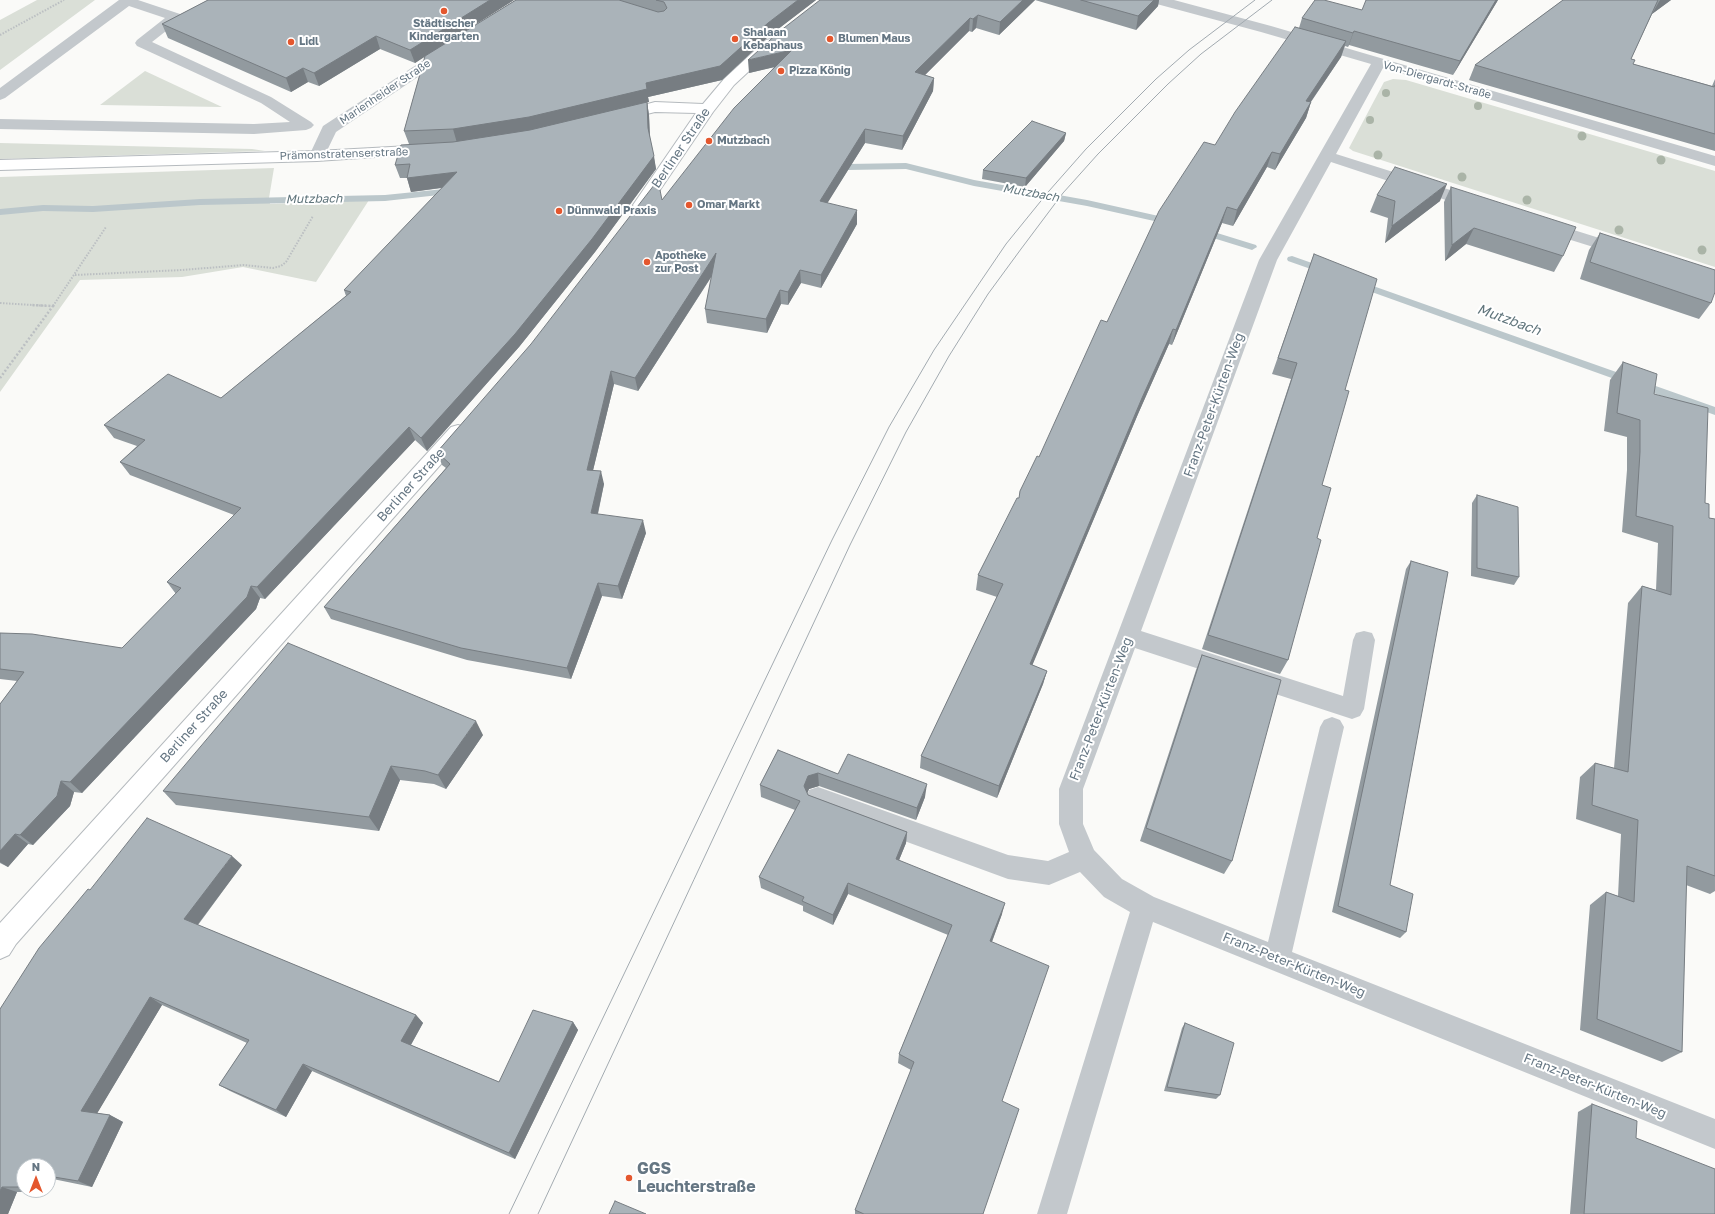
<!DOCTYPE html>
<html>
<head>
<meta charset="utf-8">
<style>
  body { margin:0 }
  #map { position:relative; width:1715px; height:1214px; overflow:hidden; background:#fafaf8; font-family:"Golos Text",sans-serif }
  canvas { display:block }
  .north { position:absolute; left:16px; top:1158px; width:40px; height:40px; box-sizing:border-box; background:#fff; border:1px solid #c1c8cd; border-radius:50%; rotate:0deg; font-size:11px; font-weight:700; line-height:16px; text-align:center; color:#657683 }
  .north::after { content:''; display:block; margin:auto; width:14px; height:18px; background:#e4572e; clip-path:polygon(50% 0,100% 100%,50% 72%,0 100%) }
</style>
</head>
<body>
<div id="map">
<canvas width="1715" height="1214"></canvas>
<div class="north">N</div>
</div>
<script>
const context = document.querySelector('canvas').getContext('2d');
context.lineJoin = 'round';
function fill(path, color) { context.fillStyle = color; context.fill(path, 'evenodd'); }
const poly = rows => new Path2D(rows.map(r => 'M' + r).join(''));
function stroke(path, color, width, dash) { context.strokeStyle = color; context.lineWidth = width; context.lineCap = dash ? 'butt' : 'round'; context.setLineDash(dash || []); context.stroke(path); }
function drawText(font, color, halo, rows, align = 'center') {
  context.font = font + ' "Golos Text",sans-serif'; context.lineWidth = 4; context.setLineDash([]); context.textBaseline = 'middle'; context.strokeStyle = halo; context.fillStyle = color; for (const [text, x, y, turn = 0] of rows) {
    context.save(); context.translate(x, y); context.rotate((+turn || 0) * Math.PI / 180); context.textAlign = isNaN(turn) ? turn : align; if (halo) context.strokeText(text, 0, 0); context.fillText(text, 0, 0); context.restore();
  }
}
const green = poly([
  [37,0,95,0,0,70,0,20],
  [145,71,222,107,100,105],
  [1393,79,1406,80,1715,171,1715,267,1353,151,1349,148,1384,82],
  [0,143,252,149,265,151,0,159],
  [274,168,269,198,270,204,369,200,316,282,243,267,182,277,80,280,0,392,0,177]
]);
const stream = poly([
  [834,162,848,164,906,163,974,180,1087,200,1172,219,1177,222,1172,225,1087,206,974,186,906,169,848,170,831,167,829,165,834,162],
  [454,188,457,189,459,191,457,193,385,201,200,205,93,212,43,211,0,215,0,209,43,205,93,206,200,199,385,195,454,188],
  [1201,228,1256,245,1257,247,1252,250,1197,233,1196,231,1197,229,1201,228],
  [1292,256,1329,269,1330,271,1325,274,1288,261,1287,259,1288,257,1292,256],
  [1359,281,1715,407,1715,415,1355,286,1354,284,1355,282,1359,281]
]);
const pathFar1 = poly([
  [0,35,64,0],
  [75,275,182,270,244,265,273,268,281,266,286,262,313,216],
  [0,303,48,306],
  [53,306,106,227]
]);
const path = poly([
  [53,306,54,305],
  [0,378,53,306,31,305]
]);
const minor = poly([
  [119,0,138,0,180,14,182,17,180,20,152,42,271,97,311,122,314,125,311,128,306,130,254,134,0,129,0,119,254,124,290,122,261,103,137,46,135,43,137,40,165,18,129,6,5,98,0,100,0,88,119,0],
  [1151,0,1174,0,1271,26,1715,156,1715,166,1383,68,1336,154,1482,200,1484,204,1482,208,1476,209,1470,208,1331,162,1277,260,1141,631,1343,696,1353,640,1356,633,1364,631,1372,633,1375,640,1364,709,1360,716,1352,719,1135,648,1083,789,1083,824,1094,850,1122,879,1154,897,1268,942,1320,727,1324,720,1332,717,1340,720,1344,727,1292,952,1715,1119,1715,1149,1153,922,1067,1214,1037,1214,1130,912,1104,897,1080,872,1049,885,1008,879,809,806,806,798,809,790,818,787,1008,855,1048,861,1069,852,1059,824,1059,789,1259,260,1371,64,1261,32,1153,3,1151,0],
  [447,47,452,48,454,51,452,54,336,132,323,159,317,161,311,159,309,156,323,126,442,48,447,47],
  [1545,221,1628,247,1631,251,1628,255,1622,256,1539,230,1537,226,1539,222,1545,221]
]);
const major = poly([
  [771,39,776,40,778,43,776,46,734,85,713,112,647,209,641,210,635,209,633,205,696,113,655,112,619,121,614,119,611,116,614,113,655,102,703,104,724,79,766,40,771,39],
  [428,145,434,147,436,150,434,153,317,161,0,170,0,160,317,151,428,145],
  [458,425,465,427,468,432,465,437,16,944,9,955,0,959,0,923,451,427,458,425]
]);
const tram = poly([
  [509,1214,832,540,889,427,934,350,1006,244,1049,191,1086,149,1156,79,1189,50,1255,0],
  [538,1214,850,545,906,432,949,356,988,294,1021,249,1063,193,1098,154,1168,84,1201,54,1272,0]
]);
const trees = [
  [1386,93,4],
  [1478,106,4],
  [1370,120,4],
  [1582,136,4.5],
  [1378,155,4.5],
  [1661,160,4.5],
  [1462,177,4.5],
  [1527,200,4.5],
  [1619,230,4.5],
  [1702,250,4.5]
];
const wall = poly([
  [208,0,514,0,430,53,516,0,816,0,769,36,722,80,648,97,649,102,647,102,649,115,650,138,656,169,595,252,519,347,427,451,415,440,265,599,260,598,256,609,82,793,74,792,70,806,33,845,28,844,8,867,0,863,0,704,17,681,0,679,0,633,122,648,176,594,167,582,234,515,130,475,120,462,137,446,114,438,104,425,221,398,346,296,344,290,442,188,411,192,407,178,400,178,395,165,409,144,404,131,425,56,415,63,380,49,319,86,308,82,291,92,168,38,162,24],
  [820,0,1159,0,1158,6,1136,30,1035,0,999,35,976,28,972,32,969,31,925,75,934,78,933,91,902,150,865,143,827,203,857,224,821,288,801,283,788,305,781,304,767,333,707,323,705,309,712,276,638,391,614,384,593,470,604,484,598,514,646,533,622,599,602,596,571,679,467,660,331,619,324,607,446,468,442,465,437,452,662,200,774,67,749,73],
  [1498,0,1453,75,1349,45,1348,47,1345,46,1341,57,1311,102,1306,118,1275,170,1267,167,1233,226,1222,223,1172,345,1169,344,1138,414,1032,665,1047,671,1043,684,997,798,920,768,921,756,997,597,976,590,978,575,1019,498,1020,491,1039,457,1107,322,1215,145,1299,28,1302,18,1362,10],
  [1563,0,1671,0,1652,14,1631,59,1633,64,1712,86,1715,79,1715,151,1469,80,1475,65],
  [1066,133,1064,141,1025,187,982,179,983,170],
  [1451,187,1563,256,1554,272,1466,244,1445,261,1444,202],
  [1377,195,1440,201,1385,243,1388,218,1370,212],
  [1600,233,1711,303,1699,319,1580,279,1589,250],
  [1314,254,1345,390,1322,485,1317,538,1288,660,1280,674,1202,649,1291,379,1272,374],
  [1623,362,1654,394,1705,503,1709,518,1715,519,1715,891,1710,894,1686,885,1682,1052,1662,1062,1580,1030,1590,905,1606,892,1618,896,1621,834,1576,819,1580,777,1595,763,1614,768,1628,603,1642,586,1656,590,1658,543,1622,532,1627,470,1627,437,1604,431,1610,380],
  [1477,495,1519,577,1514,585,1471,576,1472,503],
  [1411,561,1390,885,1406,932,1400,938,1332,912,1406,569],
  [1202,655,1232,861,1224,874,1140,841,1196,670],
  [483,735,446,789,434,784,400,780,379,831,176,805,163,791],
  [778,750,838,774,925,797,916,820,819,786,809,789,807,793,808,795,907,832,906,843,899,860,1002,914,992,942,1002,1101,983,1214,855,1214,855,1210,911,1070,898,1063,899,1054,948,935,848,894,833,925,803,911,803,906,761,888,759,877,795,810,761,797,760,785],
  [242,865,198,925,416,1015,423,1023,411,1045,499,1082,573,1022,578,1030,515,1159,312,1071,286,1117,230,1091,219,1085,247,1043,162,1005,97,1113,110,1115,123,1122,92,1187,48,1178,48,1166,24,1166,24,1190,38,1190,37,1192,17,1192,8,1214,0,1214,0,1009,90,890],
  [1185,1023,1220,1095,1216,1099,1164,1091,1182,1028],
  [1592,1104,1636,1138,1715,1214,1570,1214,1578,1112]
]);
const shadedWall = poly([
  [490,0,514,0,415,63,410,50],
  [798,0,816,0,769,36,722,80,648,97,649,102,647,102,649,115,650,141,533,131,457,143,453,129,646,83,768,23],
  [1023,0,1035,0,999,35,1000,22],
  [1154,0,1159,0,1158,6,1136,30,1138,16],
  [1496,0,1498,0,1453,75,1460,61],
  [1660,0,1671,0,1652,14],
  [978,15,976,28,972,32,973,19],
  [970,18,969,31,915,85,915,72],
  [1354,31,1349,45,1348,47,1353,33],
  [376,36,380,49,319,86,314,73],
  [1346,41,1341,57,1301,116,1306,101],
  [792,50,792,63,749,73,748,60],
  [303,68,308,82,291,92,286,78],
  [934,78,933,91,902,150,903,136],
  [1311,102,1306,118,1275,170,1280,154],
  [865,129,865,143,820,215,820,201],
  [1066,133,1064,141,1025,187,1026,178],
  [1272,152,1267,167,1233,226,1237,210],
  [654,156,656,169,595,252,519,347,427,451,421,438],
  [457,172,461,185,411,192,407,178],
  [1447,184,1440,201,1385,243,1392,226],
  [1227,207,1222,223,1172,345,1176,330],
  [857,210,857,224,821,288,821,275],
  [1474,228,1466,244,1445,261,1452,245],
  [716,253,718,266,638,391,635,378],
  [800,270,801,283,788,305,788,292],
  [780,290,781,304,767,333,766,319],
  [1173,329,1169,344,1138,414,1027,678,1030,664,1142,398],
  [611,371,614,384,590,483,587,470],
  [409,427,415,440,265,599,257,587],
  [601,471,604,484,595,526,591,513],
  [643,520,646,533,622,599,618,586],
  [598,583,602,596,571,679,567,668],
  [251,586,260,598,256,609,82,793,70,782],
  [1047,671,1043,684,997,798,999,786],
  [476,721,483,735,446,789,438,775],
  [391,766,400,780,379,831,369,817],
  [818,773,819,786,809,789,805,799,804,786,808,776],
  [61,781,74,792,70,806,33,845,20,835],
  [927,784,925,797,916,820,917,808],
  [907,832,906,843,895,870,896,859],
  [15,834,28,844,8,867,0,862,0,851],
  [232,856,242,865,195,928,184,919],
  [848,883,848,894,833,925,833,915],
  [1005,903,1002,914,988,952,990,941],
  [150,997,162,1005,95,1117,81,1111],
  [416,1015,423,1023,409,1048,401,1041],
  [573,1022,578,1030,515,1159,509,1153],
  [303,1064,312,1071,286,1117,276,1110],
  [110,1115,123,1122,92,1187,78,1181],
  [2,1187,17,1192,8,1214,0,1214,0,1191],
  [32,1190,38,1190,37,1192]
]);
const building = poly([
  [208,0,490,0,410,50,376,36,314,73,303,68,286,78,162,24,208,0],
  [516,0,619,0,658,12,664,11,667,8,664,2,656,0,798,0,768,23,720,66,646,83,647,89,529,117,453,129,404,131,425,56,516,0],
  [820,0,1023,0,1000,22,978,15,973,19,970,18,915,72,934,78,903,136,865,129,820,201,857,210,821,275,800,270,788,292,780,290,766,319,705,309,716,253,635,378,611,371,587,470,601,471,591,513,643,520,618,586,598,583,567,668,461,648,324,607,450,464,437,452,531,344,658,180,662,200,734,108,792,50,748,60,780,31,820,0],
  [1081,0,1154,0,1138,16,1081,0],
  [1315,0,1324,0,1362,10,1366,0,1496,0,1460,61,1354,31,1353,33,1302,18,1315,0],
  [1563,0,1658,0,1631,59,1635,60,1633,64,1714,87,1715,85,1715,134,1475,65,1563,0],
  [1295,27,1346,41,1306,101,1311,102,1280,154,1272,152,1237,210,1227,207,1176,330,1173,329,1142,398,1030,664,1047,671,999,786,921,756,1003,584,978,575,1017,498,1019,498,1020,491,1037,456,1039,457,1101,320,1107,322,1159,211,1204,142,1215,145,1235,112,1295,27],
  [647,102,648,128,654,156,592,239,515,334,421,438,409,427,257,587,251,586,247,597,70,782,61,781,57,796,20,835,15,834,0,851,0,704,24,672,0,669,0,633,32,634,122,648,181,588,167,582,241,508,120,462,145,440,104,425,168,374,221,398,351,292,344,290,457,172,407,178,410,164,395,165,401,145,453,142,530,130,647,102],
  [1032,121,1066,133,1026,178,983,170,1032,121],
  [1395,167,1447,184,1392,226,1395,201,1377,195,1395,167],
  [1451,187,1576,227,1563,256,1474,228,1452,245,1451,187],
  [1600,233,1715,270,1715,292,1711,303,1590,262,1600,233],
  [1314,254,1377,279,1345,390,1349,391,1322,485,1331,488,1317,538,1321,540,1288,660,1208,635,1297,363,1278,358,1314,254],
  [1623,362,1657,374,1654,394,1708,408,1705,503,1709,504,1709,518,1715,519,1715,876,1687,866,1682,1052,1597,1019,1606,892,1634,902,1638,820,1592,805,1595,763,1628,772,1642,586,1671,595,1673,526,1636,516,1640,452,1640,420,1617,413,1623,362],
  [1477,495,1518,507,1519,577,1477,568,1477,495],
  [1411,561,1448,572,1390,885,1413,894,1406,932,1338,906,1411,561],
  [288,643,476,721,438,775,425,771,391,766,369,817,163,791,288,643],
  [1202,655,1281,680,1232,861,1146,828,1202,655],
  [778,750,838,774,848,754,927,784,917,808,818,773,808,776,804,786,808,795,907,832,896,859,1005,903,990,941,1049,966,1002,1101,1019,1109,983,1214,864,1214,855,1210,914,1062,899,1054,952,925,848,883,833,915,802,901,804,897,759,877,800,801,760,785,778,750],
  [147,818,232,856,184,919,416,1015,401,1041,499,1082,533,1010,573,1022,509,1153,303,1064,276,1110,219,1085,249,1040,150,997,81,1111,110,1115,78,1181,48,1176,48,1166,24,1166,24,1182,22,1187,2,1187,0,1191,0,1009,39,948,88,889,90,890,147,818],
  [1185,1023,1234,1043,1220,1095,1167,1087,1185,1023],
  [1592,1104,1637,1121,1636,1138,1715,1169,1715,1214,1584,1214,1592,1104],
  [615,1201,646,1214,609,1214,615,1201]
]);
const markers = [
  [444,11,4,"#e4572e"],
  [735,39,4,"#e4572e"],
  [830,39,4,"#e4572e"],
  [291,42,4,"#e4572e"],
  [781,71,4,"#e4572e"],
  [709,141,4,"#e4572e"],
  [689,205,4,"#e4572e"],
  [559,211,4,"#e4572e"],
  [647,262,4,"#e4572e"],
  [629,1178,4,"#e4572e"]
];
const farPoinames = [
  ["Städtischer",444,24,"center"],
  ["Kindergarten",444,37,"center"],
  ["Shalaan",743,33],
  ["Kebaphaus",743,46],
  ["Blumen Maus",838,39],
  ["Lidl",299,42],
  ["Pizza König",789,71],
  ["Mutzbach",717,141],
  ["Omar Markt",697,205],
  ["Dünnwald Praxis",567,211],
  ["Apotheke",655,256],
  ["zur Post",655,269]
];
const farStreetnames = [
  ["Von-Diergardt-Straße",1437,80,16],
  ["Marienheider Straße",385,92,-34],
  ["Prämonstratenserstraße",344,154,-2]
];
const farWaternames = [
  ["Mutzbach",1031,193,10],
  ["Mutzbach",314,199,-1]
];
const streetNames = [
  ["Berliner Straße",681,148,-56],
  ["Franz-Peter-Kürten-Weg",1214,405,-70],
  ["Berliner Straße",411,485,-48],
  ["Franz-Peter-Kürten-Weg",1101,709,-69],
  ["Berliner Straße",194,726,-48],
  ["Franz-Peter-Kürten-Weg",1294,965,22],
  ["Franz-Peter-Kürten-Weg",1595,1086,22]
];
const waterNames = [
  ["Mutzbach",1509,320,20]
];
const nearPoinames = [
  ["GGS",637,1169],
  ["Leuchterstraße",637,1187]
];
fill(green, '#dadfd7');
fill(stream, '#bbc7cb');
stroke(major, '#b5babe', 2);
stroke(pathFar1, '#bbbfc2', 2, [1.5, 1.5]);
stroke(path, '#bbbfc2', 2.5, [2, 2]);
fill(minor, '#c3c8cc');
fill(major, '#fff');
stroke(tram, '#a2aab0', 1);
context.fillStyle = '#aab4a7';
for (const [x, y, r] of trees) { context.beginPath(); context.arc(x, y, r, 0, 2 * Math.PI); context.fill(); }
fill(wall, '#929a9f');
fill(shadedWall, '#777d82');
fill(building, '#aab3b9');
stroke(building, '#777d82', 1);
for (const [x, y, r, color] of markers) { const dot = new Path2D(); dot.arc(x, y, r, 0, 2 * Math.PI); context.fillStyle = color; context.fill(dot); stroke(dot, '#fff', 1.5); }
drawText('bold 11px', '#657683', '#fff', farPoinames, 'left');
drawText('11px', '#657683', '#fff', farStreetnames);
drawText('italic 12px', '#60757c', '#fff', farWaternames);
drawText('13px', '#657683', '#fff', streetNames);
drawText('italic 14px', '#60757c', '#fff', waterNames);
drawText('bold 16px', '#657683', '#fff', nearPoinames, 'left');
</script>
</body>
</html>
